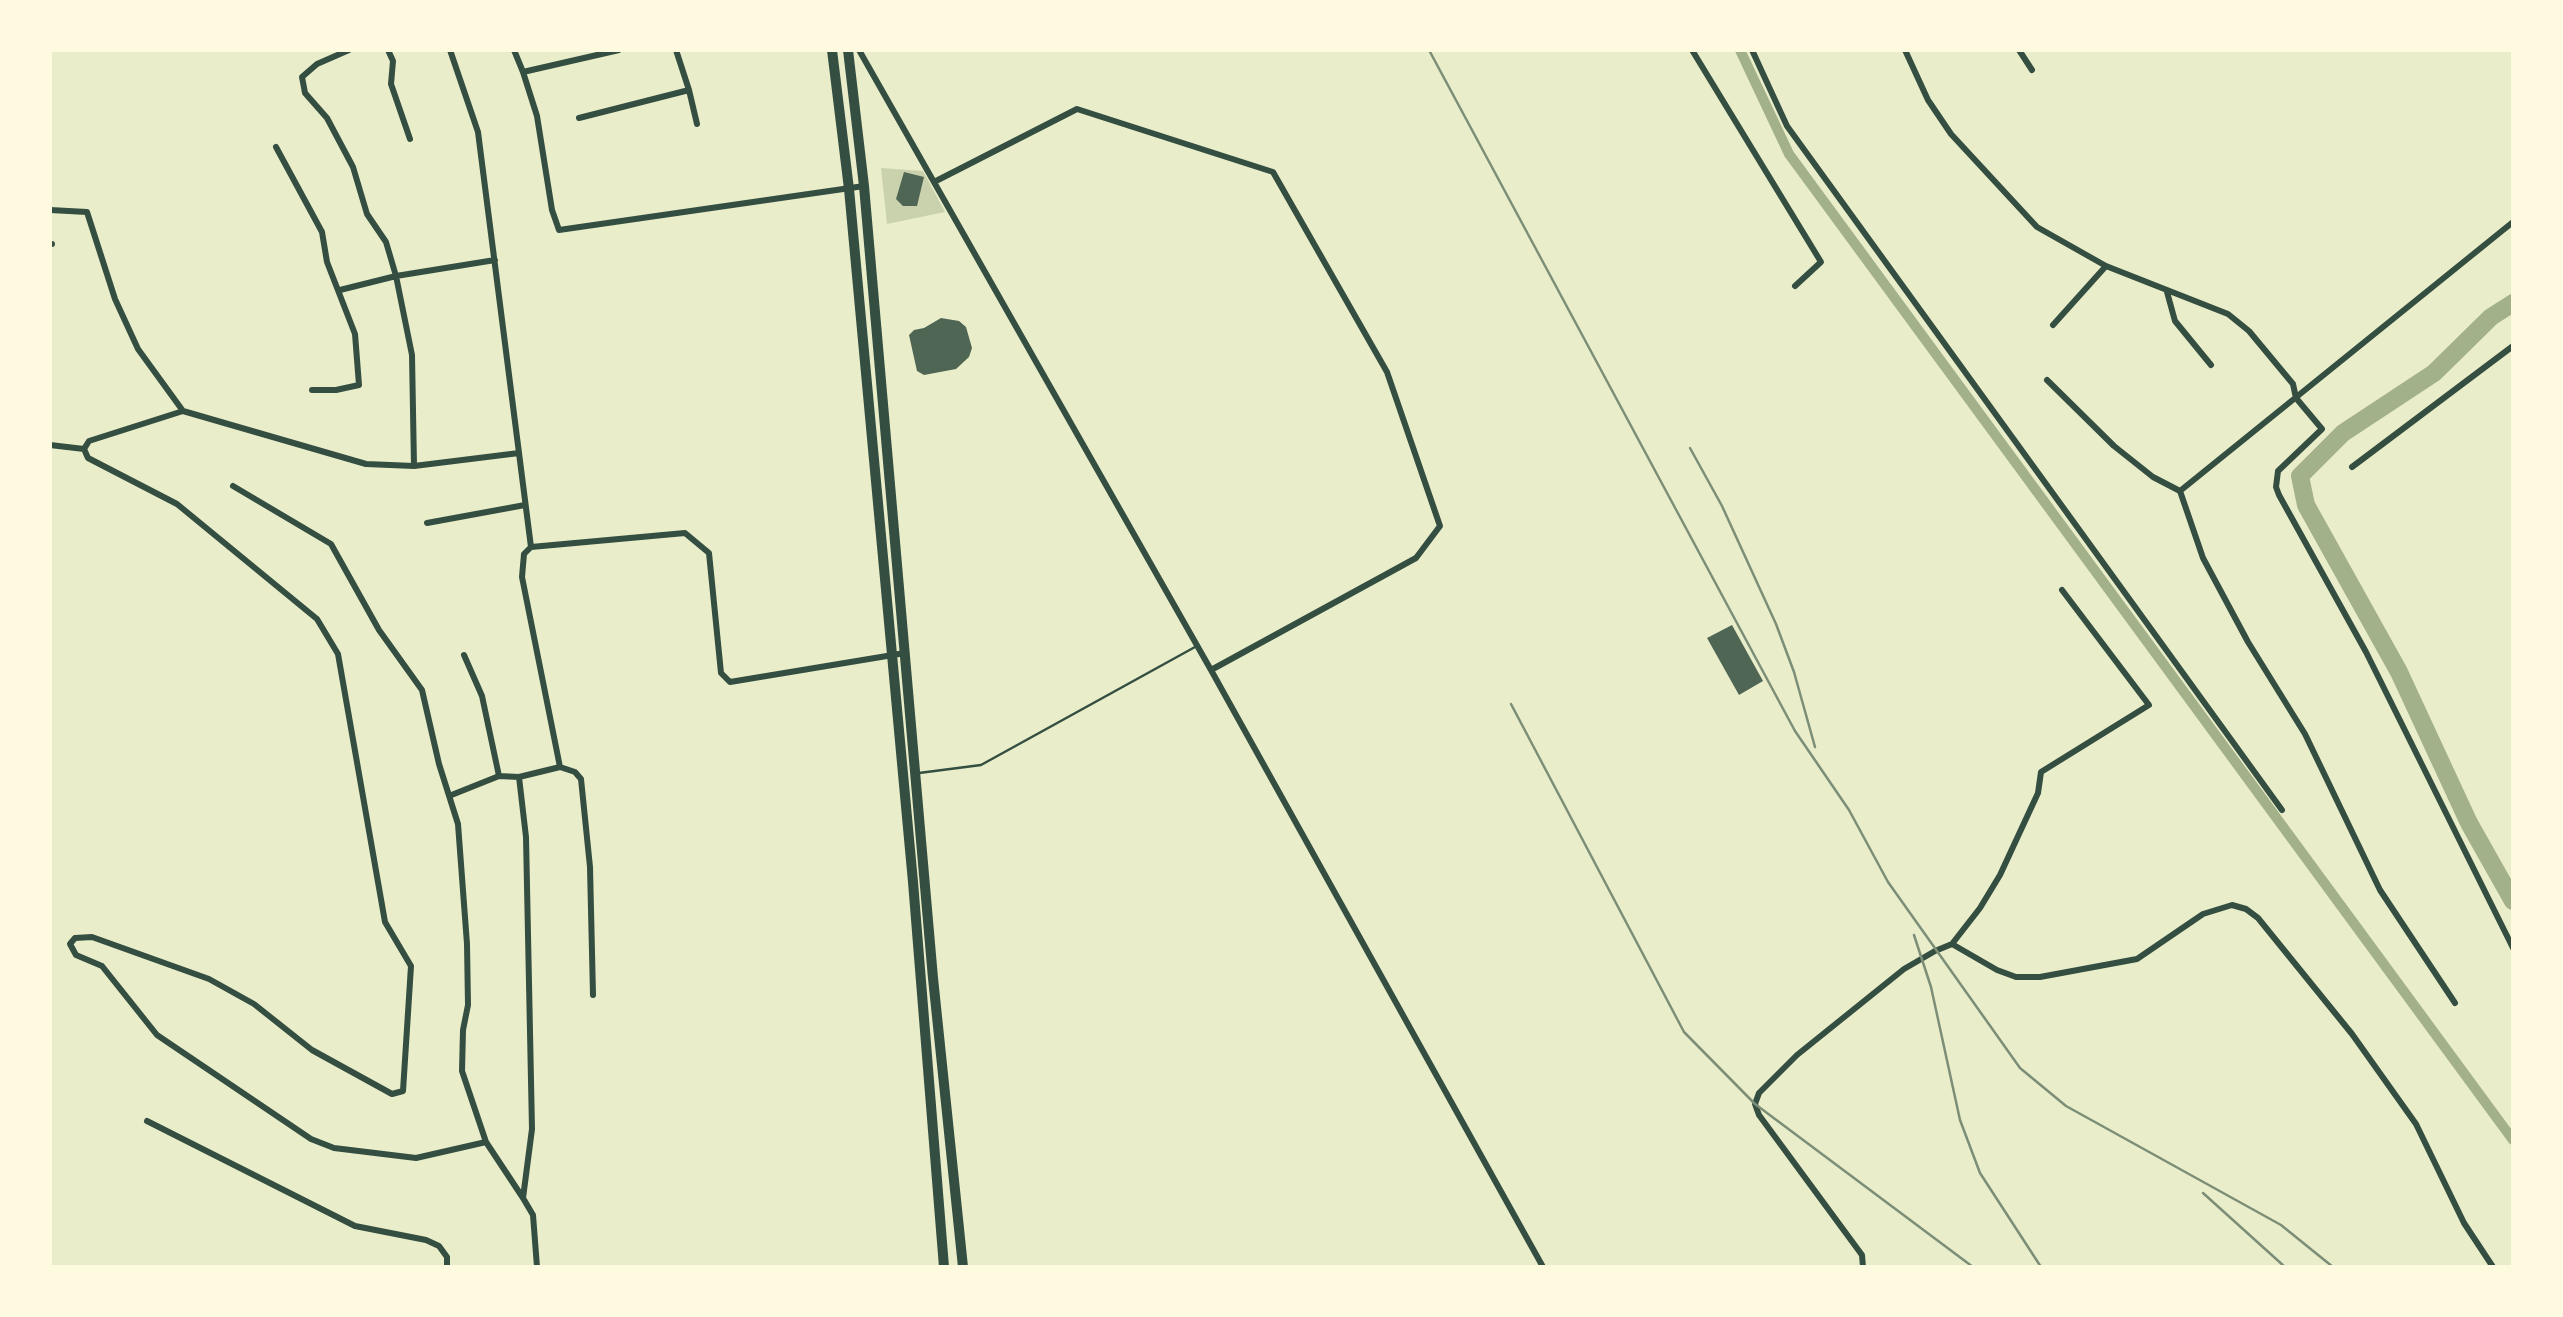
<!DOCTYPE html>
<html>
<head>
<meta charset="utf-8">
<style>
  body { margin:0 }
  #map { position:relative; width:2563px; height:1317px; overflow:hidden; background:#e9edc9; font-family:"Sofia Sans Condensed",sans-serif }
  canvas { display:block }
  .frame { position:absolute; inset:0; border:52px solid #fefae0; pointer-events:none }
</style>
</head>
<body>
<div id="map">
<canvas width="2563" height="1317"></canvas>
<div class="frame"></div>
</div>
<script>
const context = document.querySelector('canvas').getContext('2d');
context.lineJoin = 'round';
function fill(path, color) { context.fillStyle = color; context.fill(path, 'evenodd'); }
const poly = rows => new Path2D(rows.map(r => 'M' + r).join(''));
function stroke(path, color, width, dash) { context.strokeStyle = color; context.lineWidth = width; context.lineCap = dash ? 'butt' : 'round'; context.setLineDash(dash || []); context.stroke(path); }
const green = poly([
  [881,168,923,171,945,212,887,224]
]);
const canal = poly([
  [1740,50,1789,154,2513,1140]
]);
const river = poly([
  [2513,303,2491,317,2434,373,2343,433,2300,476,2306,505,2399,672,2469,823,2513,901]
]);
const building = poly([
  [904,172,924,177,917,206,903,206,896,199],
  [941,318,959,321,966,327,972,348,969,357,956,369,924,375,917,371,909,335,914,330,924,328],
  [1732,625,1763,681,1739,695,1707,638]
]);
const service = poly([
  [919,773,981,765,1195,647]
]);
const minor = poly([
  [349,50,317,64,302,77,305,93,327,118,353,167,367,214,386,242,396,276,412,355,414,466],
  [388,50,393,61,391,84,410,139],
  [450,50,478,132,531,547,524,554,522,577,560,767],
  [514,50,523,72],
  [619,50,523,72,537,116,552,210,559,230,864,186],
  [859,50,1211,670,1543,1267],
  [1692,50,1821,262,1795,286],
  [1752,50,1787,126,2282,810],
  [1905,50,1928,100,1951,134,2037,227,2106,266,2228,314,2249,331,2293,384,2296,398,2322,429,2278,471,2276,487,2279,495,2366,652,2513,948],
  [2019,50,2032,70],
  [689,90,697,124],
  [579,118,689,90,676,50],
  [276,147,322,232,327,262,355,334,359,385,336,390,312,390],
  [934,182,1077,109,1273,172,1387,372,1440,526,1416,558,1211,670],
  [50,210,87,212,115,299,138,349,183,411],
  [50,244,52,244],
  [340,290,396,276,495,260],
  [2167,292,2175,321,2211,365],
  [2053,325,2106,266],
  [2047,380,2114,446,2153,477,2180,491,2203,558,2248,642,2305,734,2380,890,2455,1003],
  [50,445,84,449],
  [2352,467,2513,346],
  [233,486,331,544,379,630,422,690,439,764,458,824,467,944,468,1005,463,1030,462,1071,486,1142,523,1198],
  [2180,491,2513,222],
  [427,523,525,505],
  [531,547,685,533,709,553,721,673,730,682,905,653],
  [464,655,482,696,499,776],
  [519,777,526,837,532,1129,523,1198,533,1215,537,1267],
  [449,796,499,776,519,777,560,767,575,772,581,779,590,867,593,995],
  [1952,944,1980,908,2000,875,2038,793,2041,772,2149,705,2062,590],
  [147,1121,355,1226,426,1240,439,1246,447,1257,447,1267],
  [486,1142,416,1158,334,1148,311,1139,157,1035,102,966,76,955,70,944,75,938,92,937,209,979,254,1004,312,1050,392,1094,403,1091,411,966,385,922,338,654,317,619,177,504,88,458,84,449,89,441,183,411,366,464,414,466,519,453],
  [1863,1267,1862,1255,1759,1115,1755,1104,1759,1093,1797,1055,1904,969,1935,951,1952,944,1997,970,2016,977,2040,977,2137,959,2203,914,2232,905,2246,909,2258,918,2352,1034,2416,1124,2464,1223,2493,1267]
]);
const primary = poly([
  [832,50,849,189,913,882,944,1267],
  [848,50,864,186,933,978,963,1267]
]);
const rail = poly([
  [1429,50,1795,731,1849,810,1888,882,2020,1068,2066,1106,2281,1225,2333,1267],
  [1690,448,1722,506,1776,624,1794,672,1815,747],
  [1511,704,1684,1032,1755,1104,1973,1267],
  [1914,935,1931,987,1960,1120,1980,1173,2041,1267],
  [2203,1193,2285,1267]
]);
fill(green, '#cad2ad');
stroke(canal, '#a3b18a', 10);
stroke(river, '#a3b18a', 18);
fill(building, '#4f6655');
stroke(service, '#344e41', 2.5);
stroke(minor, '#344e41', 6);
stroke(primary, '#344e41', 10);
stroke(rail, '#7c8e77', 2.5);
</script>
</body>
</html>
